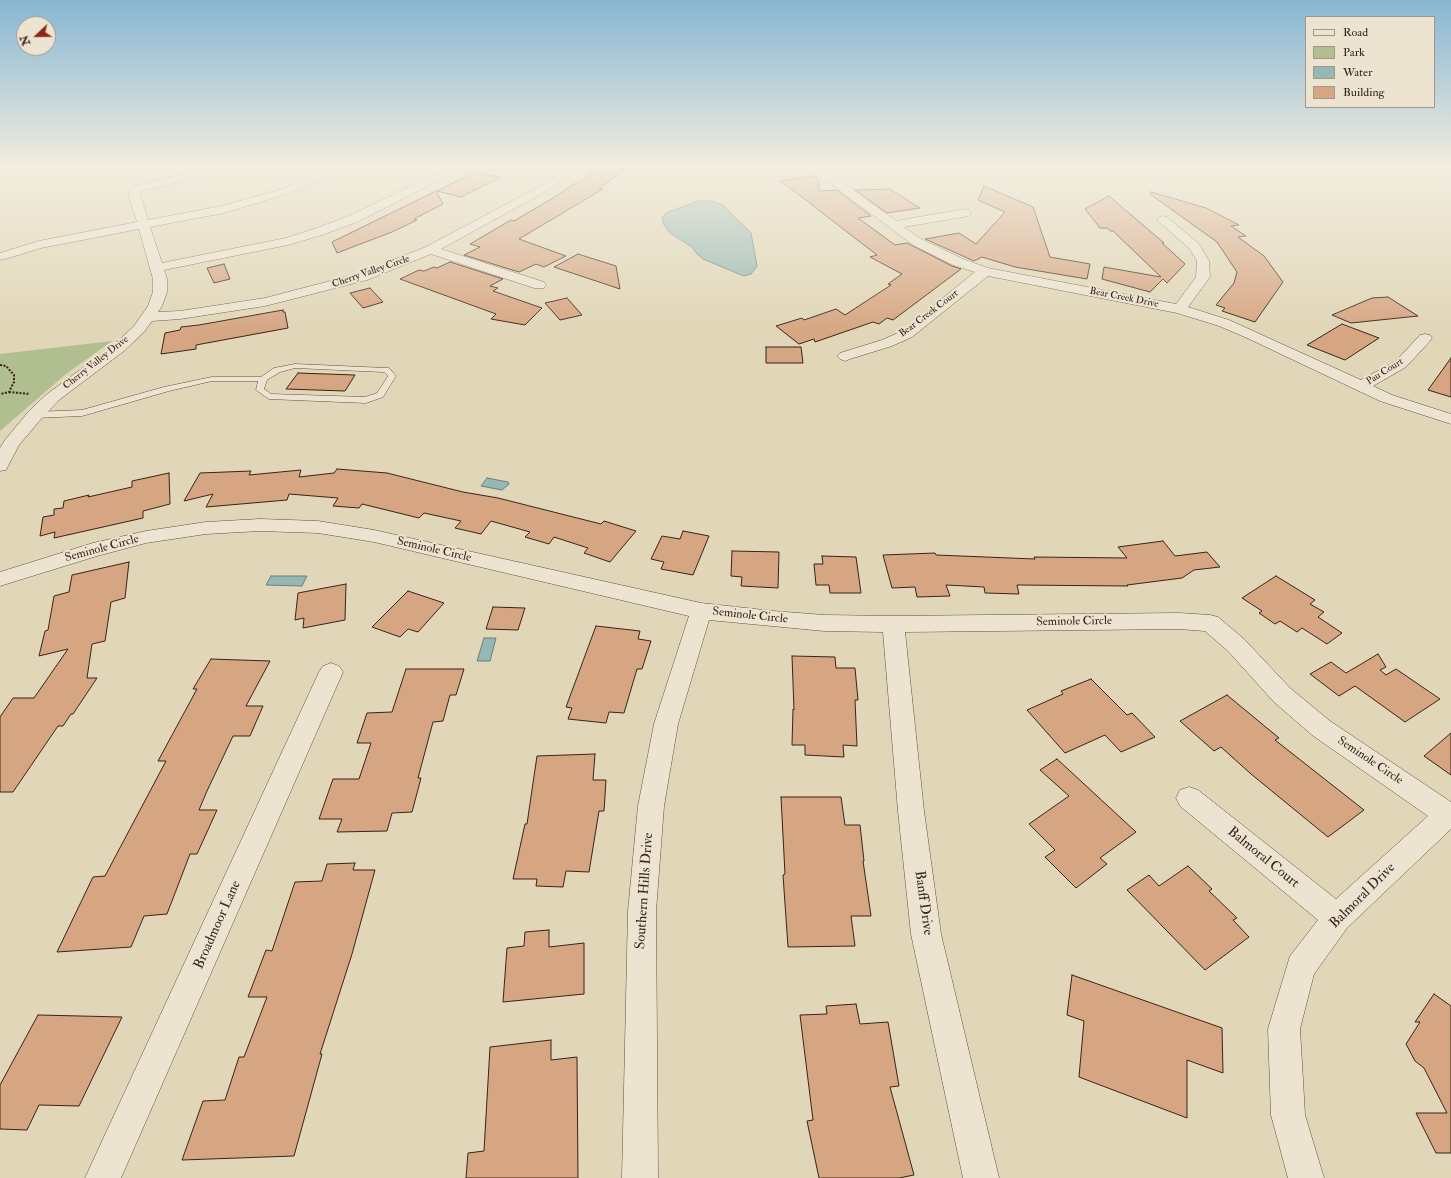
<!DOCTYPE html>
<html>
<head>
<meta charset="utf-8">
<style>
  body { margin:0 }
  #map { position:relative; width:1451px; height:1178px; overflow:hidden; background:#e1d6b7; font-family:"IM FELL Double Pica",serif }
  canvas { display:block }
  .legend { position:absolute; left:1305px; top:16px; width:130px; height:92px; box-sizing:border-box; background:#ece4d0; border:1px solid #a49787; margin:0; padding:5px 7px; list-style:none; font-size:12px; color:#39231a }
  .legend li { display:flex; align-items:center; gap:8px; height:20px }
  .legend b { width:20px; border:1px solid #a49787 }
  .north { position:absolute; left:16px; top:16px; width:40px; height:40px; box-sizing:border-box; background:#ece4d0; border:1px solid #a49787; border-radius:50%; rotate:248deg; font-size:11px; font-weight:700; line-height:16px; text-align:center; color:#39231a }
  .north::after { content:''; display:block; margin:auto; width:14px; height:18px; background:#8f2418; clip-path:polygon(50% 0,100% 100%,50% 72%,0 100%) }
</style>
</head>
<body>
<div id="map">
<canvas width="1451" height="1178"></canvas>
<ul class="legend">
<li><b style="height:5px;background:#ece4d0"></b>Road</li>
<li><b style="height:11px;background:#b1be8f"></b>Park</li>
<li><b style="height:11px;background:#95b8b4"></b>Water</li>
<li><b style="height:11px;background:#d6a682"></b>Building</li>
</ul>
<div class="north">N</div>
</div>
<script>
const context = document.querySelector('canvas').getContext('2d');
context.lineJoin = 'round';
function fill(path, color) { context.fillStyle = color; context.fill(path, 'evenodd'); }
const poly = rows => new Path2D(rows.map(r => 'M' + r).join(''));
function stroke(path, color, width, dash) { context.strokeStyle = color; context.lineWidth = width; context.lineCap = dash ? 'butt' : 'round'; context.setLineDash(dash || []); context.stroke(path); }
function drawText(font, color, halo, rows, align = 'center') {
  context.font = font + ' "IM FELL Double Pica",serif'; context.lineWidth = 4; context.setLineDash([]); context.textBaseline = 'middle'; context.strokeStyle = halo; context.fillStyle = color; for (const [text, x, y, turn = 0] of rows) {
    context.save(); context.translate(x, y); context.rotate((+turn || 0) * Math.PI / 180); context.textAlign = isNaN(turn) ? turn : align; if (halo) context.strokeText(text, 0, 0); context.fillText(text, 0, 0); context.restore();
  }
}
const green = poly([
  [112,341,66,374,0,431,0,354]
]);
const water = poly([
  [698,201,711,201,723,205,751,233,757,266,751,274,744,276,703,259,697,254,692,247,670,233,664,225,662,218,666,213,698,201],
  [487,478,508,482,509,484,502,490,481,486,487,478],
  [271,576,307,576,302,586,266,585,271,576],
  [484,638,496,638,490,661,477,661,484,638]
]);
const building = poly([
  [595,168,628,168,599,188,603,189,519,239,566,256,544,267,536,264,519,272,464,255,480,247,470,244,511,220,514,221,558,195,574,184,582,181,595,168],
  [474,172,501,177,461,197,437,191,474,172],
  [812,176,818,179,819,191,837,190,871,216,858,218,895,245,907,243,952,266,961,269,893,320,887,318,879,324,873,322,815,342,814,339,799,344,776,326,802,318,804,320,836,309,845,315,891,285,888,284,902,274,870,257,877,255,812,205,813,205,780,181,812,176],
  [984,186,1033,207,1050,257,1090,264,1087,279,1015,267,982,257,974,261,925,239,959,233,976,244,1005,212,978,200,984,186],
  [890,189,920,208,887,213,855,190,890,189],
  [436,191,443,204,414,219,417,220,392,232,337,253,332,242,436,191],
  [1151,192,1206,208,1239,225,1231,226,1246,236,1238,237,1264,256,1283,282,1255,322,1222,311,1225,308,1216,305,1234,283,1237,272,1217,242,1150,194,1151,192],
  [1109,196,1164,243,1162,243,1185,264,1167,283,1163,279,1150,292,1102,279,1104,267,1161,277,1113,231,1110,231,1107,228,1100,228,1085,209,1109,196],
  [578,254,616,266,620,289,554,267,578,254],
  [450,262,503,279,490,286,498,288,493,291,542,308,525,325,491,319,496,314,400,279,419,270,424,271,434,267,437,268,450,262],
  [224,264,230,279,214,283,207,268,224,264],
  [370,288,383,302,363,308,350,293,370,288],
  [1388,297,1418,316,1351,323,1332,315,1372,298,1388,297],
  [567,298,582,315,560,320,545,303,567,298],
  [283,310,283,312,285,312,288,328,196,345,196,349,161,354,165,333,180,330,181,327,199,325,283,310],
  [1342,324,1379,338,1345,360,1307,345,1342,324],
  [766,347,801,347,803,363,766,363,766,347],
  [1451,358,1451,397,1428,390,1451,358],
  [298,373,355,375,345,391,286,389,298,373],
  [337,469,387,473,463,492,498,498,601,524,604,521,636,531,610,562,584,553,588,548,554,537,549,544,525,537,530,532,491,521,481,534,455,528,461,521,424,513,419,518,362,504,359,508,333,506,338,498,289,494,287,500,206,507,213,494,184,501,200,473,251,471,249,475,301,470,299,477,334,473,337,469],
  [169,473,170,504,143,511,143,518,54,538,55,532,40,536,43,517,54,515,54,509,63,508,64,501,89,495,88,497,132,487,132,481,169,473],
  [683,531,709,536,693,575,661,569,664,562,651,559,662,536,680,539,683,531],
  [1163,541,1175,556,1207,552,1220,567,1194,570,1182,578,1127,585,1128,586,1017,585,1019,594,985,593,984,587,946,585,950,596,917,597,915,587,892,588,883,555,935,553,936,555,1035,559,1034,557,1127,558,1118,547,1163,541],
  [732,551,779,552,778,588,741,586,742,577,731,576,732,551],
  [822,556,856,557,861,593,830,593,829,585,816,585,814,564,823,564,822,556],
  [129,562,125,598,111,602,105,641,92,644,87,678,97,678,73,714,71,714,63,726,58,726,13,792,0,792,0,717,13,698,34,698,68,649,39,656,45,631,48,630,54,596,69,592,72,575,129,562],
  [1276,576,1315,600,1310,604,1324,612,1318,617,1342,633,1327,644,1302,628,1297,632,1280,621,1275,624,1259,613,1262,611,1242,598,1276,576],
  [346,584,345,620,303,628,304,618,295,620,298,593,346,584],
  [408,591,444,603,418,632,408,629,400,637,372,627,408,591],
  [493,607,525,608,518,630,486,629,493,607],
  [596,626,640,631,638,639,651,641,642,669,637,669,624,713,609,712,606,723,568,719,572,708,566,707,596,626],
  [1378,654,1386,667,1380,670,1386,675,1396,669,1440,699,1405,722,1355,686,1339,696,1310,674,1331,662,1346,673,1378,654],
  [792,656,835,657,836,668,855,668,858,700,855,700,857,746,843,745,844,757,805,755,805,745,792,745,793,709,794,710,792,656],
  [211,659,270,661,246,706,263,706,250,736,233,736,207,791,199,810,217,810,197,854,190,854,167,914,144,916,131,947,57,952,93,877,105,876,166,761,158,761,197,689,193,689,211,659],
  [406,669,464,669,456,695,450,695,443,721,433,722,418,778,421,778,412,812,392,813,387,831,337,832,342,819,319,819,333,779,359,779,371,743,357,743,367,713,392,712,406,669],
  [1091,679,1127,715,1132,713,1155,737,1121,752,1105,735,1065,753,1027,710,1063,694,1061,691,1091,679],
  [1227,695,1279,738,1275,740,1364,810,1328,837,1251,774,1221,747,1214,751,1180,721,1227,695],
  [1451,733,1451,775,1424,756,1451,733],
  [595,754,593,780,606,780,604,811,599,811,589,872,566,871,563,887,536,886,537,879,513,879,525,824,527,824,537,756,595,754],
  [1057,759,1136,832,1100,858,1107,864,1076,888,1045,857,1055,850,1029,824,1069,796,1040,770,1057,759],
  [781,797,841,797,845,825,860,825,864,861,863,861,871,916,851,916,855,946,788,947,783,875,785,874,781,797],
  [355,863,353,870,375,870,352,954,320,1054,322,1054,294,1156,182,1160,203,1101,225,1100,239,1057,244,1057,267,997,248,997,266,950,272,951,295,882,322,881,327,864,355,863],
  [1188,866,1212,889,1209,891,1237,918,1233,920,1249,937,1205,970,1127,890,1149,875,1159,886,1188,866],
  [549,930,549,947,584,943,584,994,503,1002,507,948,524,946,525,932,549,930],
  [1072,975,1222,1028,1223,1073,1187,1060,1187,1118,1079,1077,1084,1021,1067,1015,1072,975],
  [1434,994,1451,1006,1451,1153,1436,1153,1416,1113,1447,1113,1424,1068,1415,1061,1406,1044,1420,1022,1415,1022,1434,994],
  [856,1004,860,1024,888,1022,899,1086,890,1087,914,1175,899,1178,819,1178,807,1121,813,1120,800,1015,827,1014,826,1006,856,1004],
  [38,1015,122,1017,79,1106,39,1105,27,1130,0,1129,0,1085,38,1015],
  [551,1040,551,1060,577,1057,578,1178,466,1178,468,1153,484,1151,490,1047,551,1040]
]);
const path = poly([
  [0,365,6,366,14,375,14,382,9,392,0,394],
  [9,392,30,394]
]);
const service = poly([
  [295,364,386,368,389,368,396,376,383,397,366,403,269,399,256,390,258,381,212,381,169,391,82,416,35,418,31,415,35,412,82,410,164,387,212,377,261,377,274,368,295,364],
  [295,368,384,372,388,376,377,393,365,397,271,394,264,389,267,380,280,372,295,368]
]);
const minor = poly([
  [206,168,223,168,222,170,197,178,141,191,140,194,148,220,222,206,282,189,329,168,344,168,290,193,224,213,150,227,162,263,286,238,314,229,349,216,449,168,464,168,357,222,322,235,288,245,164,270,167,279,167,292,162,306,158,312,180,311,265,298,357,274,426,247,542,185,567,168,580,168,550,189,441,249,544,282,546,285,544,288,534,288,431,254,367,280,265,306,180,319,152,321,144,332,124,351,59,400,41,419,19,445,6,470,0,471,0,448,5,440,29,411,47,394,114,345,134,326,148,306,153,292,153,279,139,229,41,248,2,260,0,259,0,253,39,241,137,222,128,194,132,187,206,168],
  [801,168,817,168,825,172,841,181,896,221,965,209,969,210,971,213,969,216,904,227,921,239,963,259,988,268,1176,304,1196,277,1197,261,1190,249,1157,220,1159,217,1163,216,1167,217,1199,244,1209,261,1210,277,1188,307,1229,320,1361,380,1396,361,1420,335,1425,334,1430,335,1432,338,1430,341,1406,367,1373,386,1392,395,1451,414,1451,424,1380,401,1247,338,1219,326,1177,313,988,276,912,337,892,346,850,359,845,361,840,359,837,356,840,353,882,340,902,331,975,272,953,265,913,245,833,185,801,168],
  [260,519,318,521,374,530,701,603,773,611,824,615,893,616,1179,613,1210,615,1218,617,1244,639,1290,688,1330,721,1451,802,1451,829,1347,928,1314,974,1300,1029,1305,1115,1324,1178,1288,1178,1271,1115,1268,1029,1290,956,1318,920,1180,806,1176,798,1180,790,1189,787,1198,790,1336,899,1428,816,1312,735,1274,702,1228,651,1205,631,1179,629,905,632,924,811,941,934,999,1178,963,1178,911,934,898,811,883,632,824,631,709,620,678,724,664,806,656,911,658,1178,622,1178,628,911,638,806,654,724,689,616,374,542,318,533,260,531,206,534,146,543,97,556,0,586,0,572,93,543,146,531,206,522,260,519],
  [331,663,339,666,343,672,121,1178,85,1178,319,672,323,666,331,663]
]);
const farStreetnames = [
  ["Cherry Valley Circle",371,272,-19],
  ["Bear Creek Drive",1124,298,11],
  ["Bear Creek Court",929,314,-37],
  ["Cherry Valley Drive",96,363,-38],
  ["Pau Court",1385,372,-32]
];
const streetNames = [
  ["Seminole Circle",102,549,-15],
  ["Seminole Circle",434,550,13],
  ["Seminole Circle",750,616,6],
  ["Seminole Circle",1074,622,-1],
  ["Seminole Circle",1370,761,34]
];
const nearStreetnames = [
  ["Balmoral Court",1263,858,39],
  ["Southern Hills Drive",645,891,-86],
  ["Balmoral Drive",1363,896,-45],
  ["Banff Drive",923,903,82],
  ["Broadmoor Lane",218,925,-66]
];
fill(green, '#b1be8f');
fill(water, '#95b8b4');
stroke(water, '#707c76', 1);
fill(building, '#d6a682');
stroke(building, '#39231a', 1);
stroke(service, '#635041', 1);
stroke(minor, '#635041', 1);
stroke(path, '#39231a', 2, [2, 1.5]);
fill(service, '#ece4d0');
fill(minor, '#ece4d0');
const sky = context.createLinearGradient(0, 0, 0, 333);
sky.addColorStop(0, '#87b6d3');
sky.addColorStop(0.5, '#f2eddf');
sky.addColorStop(1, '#f2eddf00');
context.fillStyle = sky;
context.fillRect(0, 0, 1451, 333);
drawText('10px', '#39231a', '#ece4d0', farStreetnames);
drawText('12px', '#39231a', '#ece4d0', streetNames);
drawText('14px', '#39231a', '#ece4d0', nearStreetnames);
</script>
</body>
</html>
